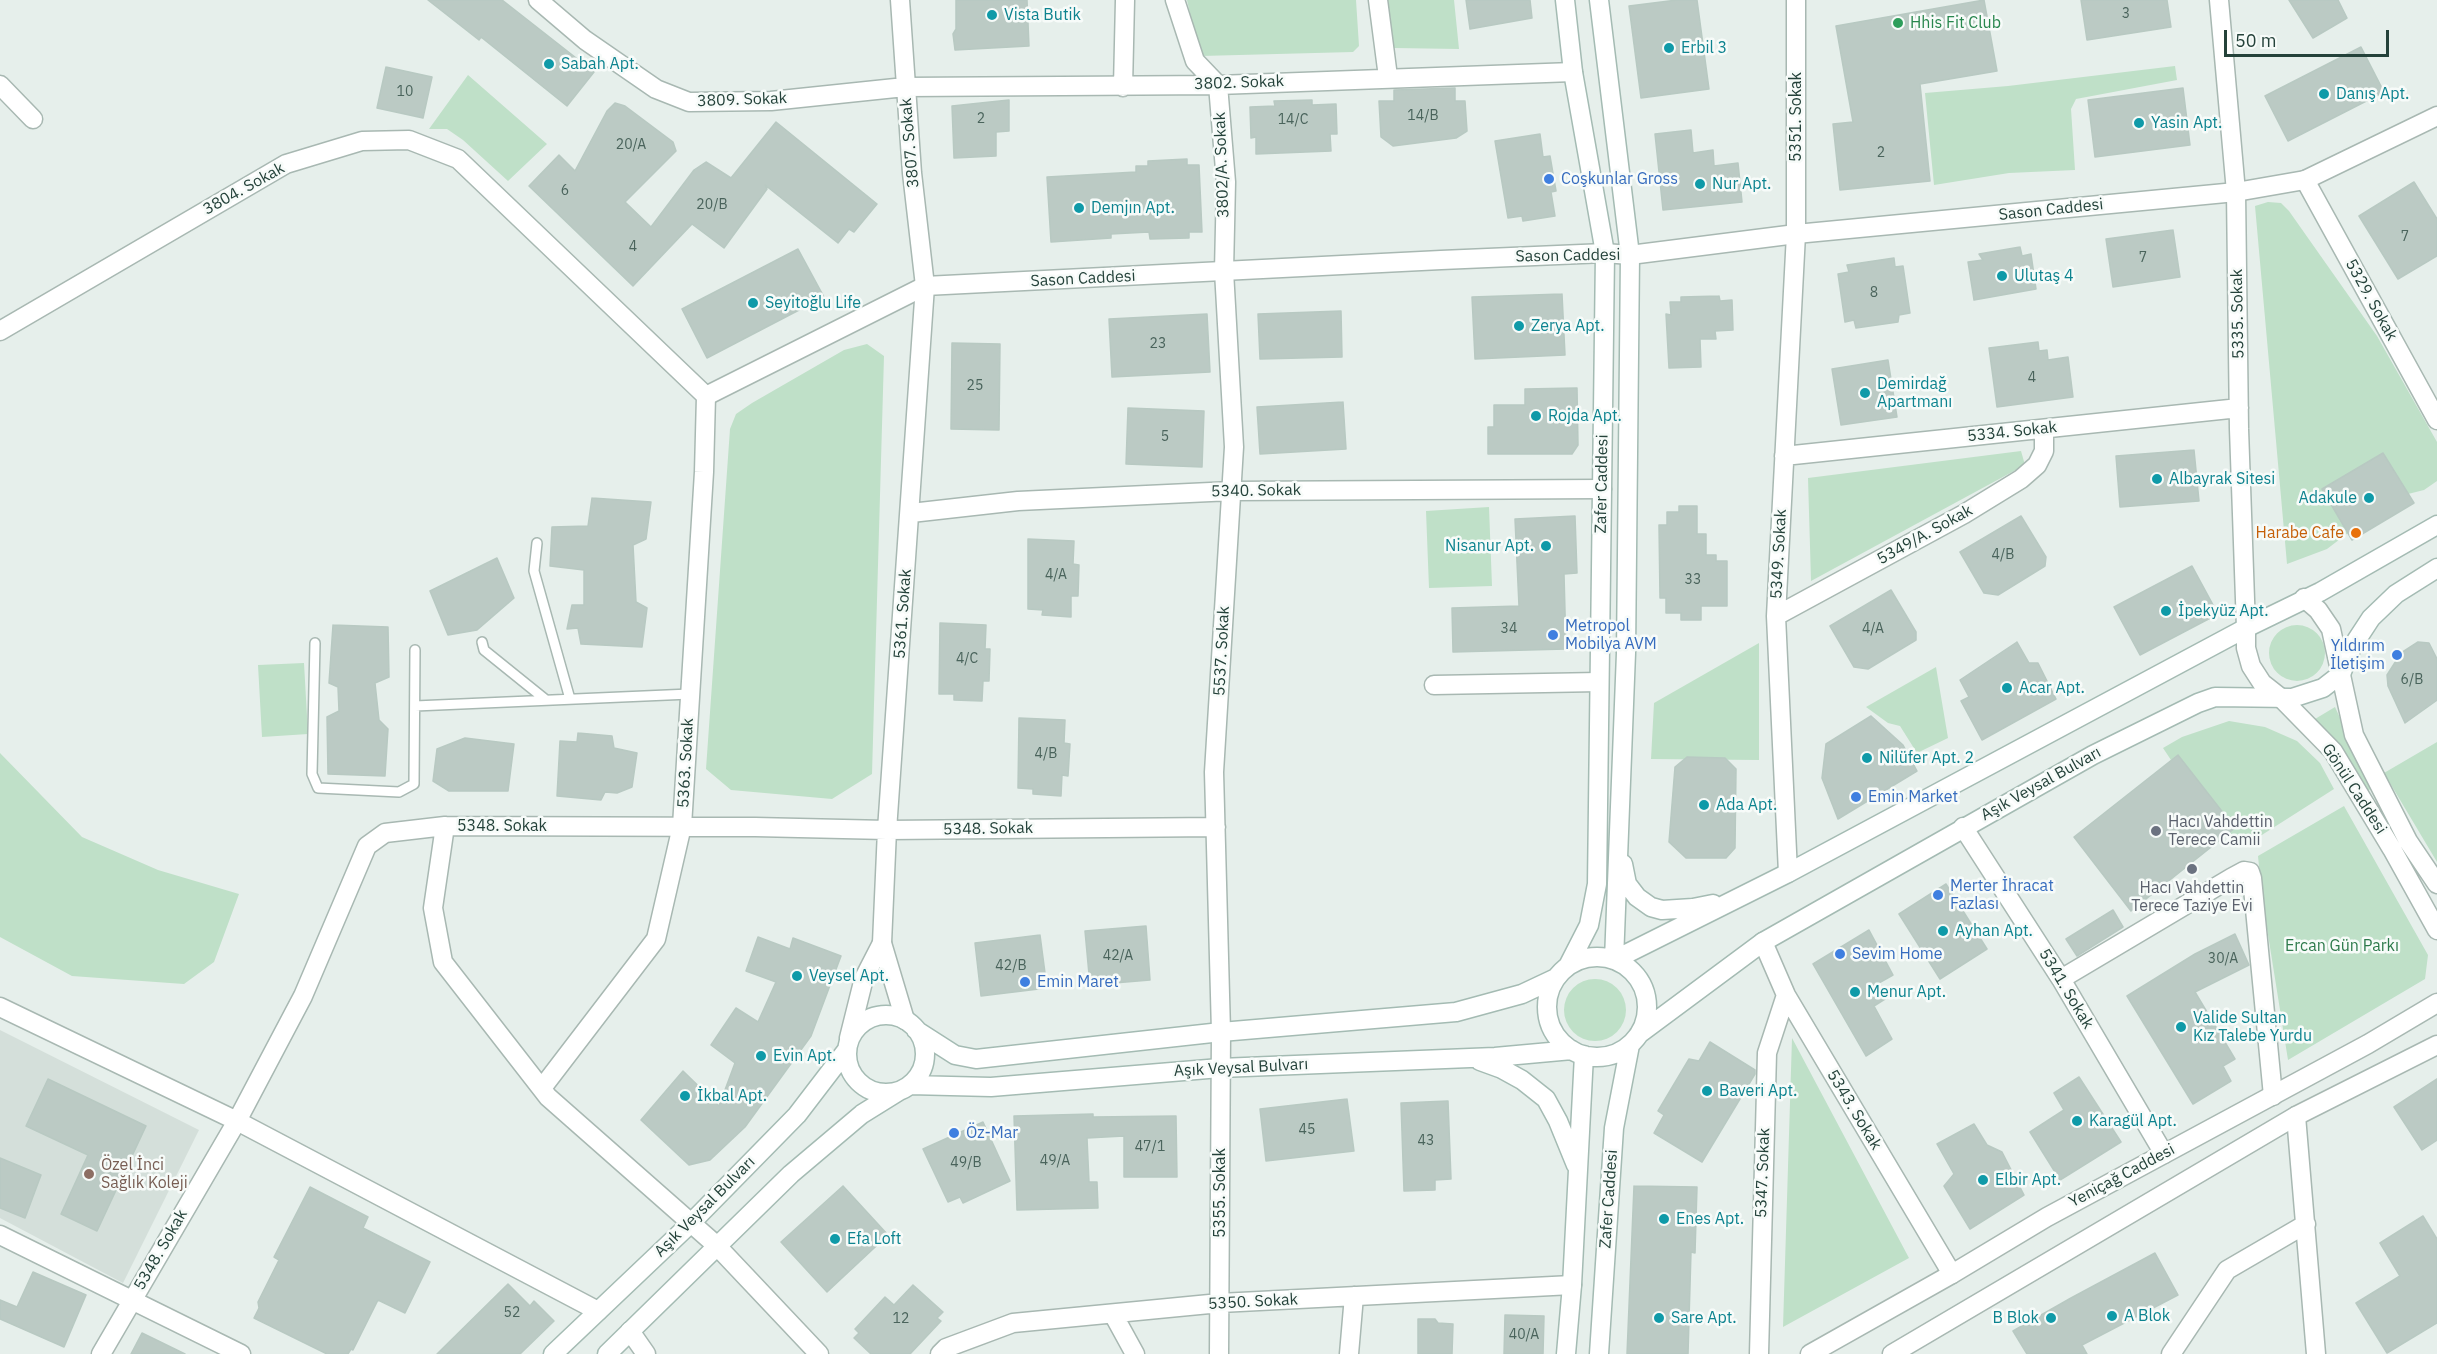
<!DOCTYPE html>
<html>
<head>
<meta charset="utf-8">
<style>
  body { margin:0 }
  #map { position:relative; width:2437px; height:1354px; overflow:hidden; background:#e6efeb; font-family:"IBM Plex Sans",sans-serif }
  canvas { display:block }
  .scale { position:absolute; left:2224px; top:30px; width:165px; height:27px; box-sizing:border-box; border:3px solid #24423a; border-top:0; padding-left:8px; font-size:18px; line-height:21px; white-space:nowrap; color:#24423a; -webkit-text-stroke:4px #f7fbf9; paint-order:stroke }
</style>
</head>
<body>
<div id="map">
<canvas width="2437" height="1354"></canvas>
<div class="scale">50 m</div>
</div>
<script>
const context = document.querySelector('canvas').getContext('2d');
context.lineJoin = 'round';
function fill(path, color) { context.fillStyle = color; context.fill(path, 'evenodd'); }
const poly = rows => new Path2D(rows.map(r => 'M' + r).join(''));
function stroke(path, color, width, dash) { context.strokeStyle = color; context.lineWidth = width; context.lineCap = dash ? 'butt' : 'round'; context.setLineDash(dash || []); context.stroke(path); }
function drawText(font, color, halo, rows, align = 'center') {
  context.font = font + ' "IBM Plex Sans",sans-serif'; context.lineWidth = 5; context.setLineDash([]); context.textBaseline = 'middle'; context.strokeStyle = halo; context.fillStyle = color; for (const [text, x, y, turn = 0] of rows) {
    context.save(); context.translate(x, y); context.rotate((+turn || 0) * Math.PI / 180); context.textAlign = isNaN(turn) ? turn : align; if (halo) context.strokeText(text, 0, 0); context.fillText(text, 0, 0); context.restore();
  }
}
const built = poly([
  [0,1030,199,1130,123,1283,0,1218]
]);
const green = poly([
  [1187,0,1356,0,1359,46,1353,52,1201,56,1198,50],
  [1388,0,1454,0,1459,49,1394,48],
  [2175,66,2177,80,2076,99,2071,109,2075,170,2009,173,1934,185,1925,93,2008,86],
  [468,75,547,144,508,181,463,140,447,129,429,129],
  [2268,202,2281,203,2289,211,2377,336,2437,442,2437,481,2424,490,2408,494,2383,453,2322,489,2348,533,2327,549,2287,564,2255,206],
  [867,344,884,356,872,774,832,799,731,790,706,769,730,429,736,414,752,403,844,350],
  [2021,451,2025,465,1811,581,1808,478],
  [1489,507,1492,586,1429,588,1426,511],
  '2269 653a28 28 0 1 1 56 0a28 28 0 1 1-56 0Z',
  [1759,643,1759,760,1651,759,1654,703],
  [304,663,308,734,262,737,258,665],
  [1936,667,1948,738,1917,753,1900,726,1888,723,1866,707],
  [2335,707,2363,768,2373,788,2367,791,2315,719],
  [2229,721,2265,727,2297,741,2320,763,2334,789,2243,847,2228,834,2235,828,2178,756,2171,760,2163,748,2182,737],
  [2437,742,2437,862,2384,773],
  [0,753,82,837,158,870,239,894,214,962,184,984,72,976,0,937],
  [2344,806,2428,955,2425,979,2288,1060,2262,897,2258,856],
  '1564 1010a31 31 0 1 1 62 0a31 31 0 1 1-62 0Z',
  [1792,1038,1909,1258,1783,1327]
]);
const building = poly([
  [428,0,502,0,594,72,567,106,481,37,479,40,428,0],
  [956,0,1027,0,1029,46,955,50,953,34,956,29,956,0],
  [1466,0,1530,0,1532,18,1470,29,1466,0],
  [1677,0,1697,0,1709,89,1641,98,1629,6,1677,0],
  [1984,0,1997,71,1920,84,1930,181,1840,190,1833,124,1853,122,1836,26,1984,0],
  [2081,0,2167,0,2171,27,2087,40,2081,0],
  [2289,0,2338,0,2347,18,2313,38,2289,0],
  [2361,47,2384,92,2288,141,2265,96,2361,47],
  [386,67,432,77,423,118,377,108,386,67],
  [1455,88,1455,101,1465,101,1467,131,1456,138,1393,146,1381,137,1379,101,1394,101,1394,90,1455,88],
  [2183,88,2190,145,2095,157,2088,100,2183,88],
  [1009,100,1009,131,996,132,996,156,954,158,952,106,1009,100],
  [1312,100,1312,105,1336,104,1337,134,1330,134,1331,151,1256,154,1256,137,1251,138,1250,107,1275,106,1274,101,1312,100],
  [615,103,625,106,673,142,676,151,625,202,651,227,694,170,706,162,731,178,776,122,877,204,854,232,849,229,838,243,765,185,767,189,724,248,692,224,633,286,529,186,559,155,575,171,607,111,615,103],
  [1691,130,1693,153,1713,150,1714,166,1738,163,1742,202,1663,210,1655,134,1691,130],
  [1540,134,1543,157,1550,156,1556,191,1551,192,1555,216,1523,221,1522,216,1508,218,1495,141,1540,134],
  [1187,159,1187,165,1199,165,1202,232,1189,232,1189,238,1150,239,1149,232,1111,234,1111,238,1051,242,1047,177,1136,172,1136,166,1148,166,1148,161,1187,159],
  [2414,182,2437,219,2437,256,2398,279,2359,216,2414,182],
  [2173,230,2180,277,2113,287,2106,239,2173,230],
  [2020,247,2022,256,2031,254,2036,289,1974,300,1968,262,1983,260,1979,254,2020,247],
  [798,249,824,297,707,358,682,309,798,249],
  [1894,258,1895,267,1903,266,1910,313,1899,315,1898,322,1856,328,1854,320,1845,322,1838,274,1849,272,1847,265,1894,258],
  [1562,294,1565,355,1475,359,1472,297,1562,294],
  [1719,296,1720,301,1732,300,1733,330,1715,331,1716,339,1700,339,1701,367,1669,368,1666,314,1671,315,1670,302,1681,302,1681,297,1719,296],
  [1341,311,1342,357,1260,359,1258,314,1341,311],
  [1207,314,1210,372,1112,377,1109,319,1207,314],
  [2038,342,2039,351,2047,350,2048,360,2068,357,2073,397,1997,407,1989,348,2038,342],
  [952,343,1000,344,999,430,951,429,952,343],
  [1888,360,1897,417,1841,425,1832,369,1888,360],
  [1577,388,1578,445,1572,454,1488,454,1488,427,1494,427,1494,405,1525,405,1525,389,1577,388],
  [1343,402,1346,449,1260,454,1257,407,1343,402],
  [1128,408,1204,411,1202,467,1126,464,1128,408],
  [2194,450,2199,501,2120,507,2116,456,2194,450],
  [2383,453,2414,503,2352,540,2322,489,2383,453],
  [592,498,651,502,646,539,633,545,636,602,647,608,642,647,581,644,578,628,567,629,572,605,584,605,584,570,550,566,552,527,588,526,592,498],
  [1679,506,1697,506,1697,534,1706,534,1706,555,1716,555,1716,561,1727,561,1727,606,1701,606,1701,620,1681,620,1681,613,1666,613,1666,598,1660,598,1659,525,1667,525,1667,512,1679,512,1679,506],
  [1575,516,1577,573,1564,574,1566,649,1453,652,1452,608,1519,606,1515,519,1575,516],
  [2021,516,2046,557,2045,566,1998,595,1984,593,1960,552,2021,516],
  [1028,539,1074,541,1073,564,1079,565,1078,596,1071,596,1071,617,1042,615,1043,610,1028,609,1028,539],
  [497,558,514,598,477,630,448,635,430,591,497,558],
  [2192,566,2218,614,2140,655,2114,607,2192,566],
  [1891,590,1916,632,1916,640,1868,669,1854,667,1830,626,1891,590],
  [940,623,986,625,985,649,990,649,989,681,983,681,982,701,954,700,954,694,939,694,940,623],
  [333,625,388,627,389,677,375,683,379,720,388,729,385,776,328,774,327,717,339,711,338,687,329,683,333,625],
  [2017,642,2029,663,2038,663,2056,699,1982,740,1961,701,1969,697,1960,680,2017,642],
  [2418,642,2429,643,2437,659,2437,700,2405,723,2388,686,2387,675,2401,653,2418,642],
  [1871,716,1903,745,1917,771,1838,819,1822,778,1826,744,1871,716],
  [1019,718,1065,720,1064,743,1070,744,1068,776,1062,775,1061,796,1033,794,1033,789,1018,788,1019,718],
  [578,733,612,736,614,748,637,753,632,787,617,793,605,792,601,800,557,796,560,741,577,742,578,733],
  [465,738,514,744,508,791,449,791,433,781,437,749,465,738],
  [2178,755,2235,828,2131,911,2074,837,2178,755],
  [1687,757,1725,758,1736,769,1735,848,1726,858,1686,858,1669,842,1675,767,1687,757],
  [1946,884,1987,949,1940,979,1899,914,1946,884],
  [2113,910,2123,927,2077,956,2066,939,2113,910],
  [1146,926,1150,980,1090,985,1085,931,1146,926],
  [1869,930,1893,975,1877,984,1885,999,1874,1006,1892,1039,1866,1056,1813,964,1869,930],
  [2235,934,2249,965,2195,992,2235,1059,2223,1066,2231,1081,2193,1104,2127,996,2195,954,2235,934],
  [1040,935,1047,988,981,996,975,943,1040,935],
  [758,937,790,949,793,938,841,956,811,1036,745,1127,710,1160,689,1165,641,1120,683,1071,719,1106,735,1063,711,1045,736,1008,758,1022,776,982,746,971,758,937],
  [1710,1042,1755,1070,1755,1074,1702,1162,1654,1133,1664,1115,1658,1111,1689,1059,1699,1061,1710,1042],
  [2079,1077,2121,1142,2060,1180,2030,1132,2064,1110,2054,1093,2079,1077],
  [48,1079,146,1126,97,1231,61,1214,88,1155,26,1126,48,1079],
  [2437,1079,2437,1140,2422,1150,2394,1107,2437,1079],
  [1347,1099,1354,1151,1266,1161,1260,1109,1347,1099],
  [1448,1101,1451,1179,1435,1180,1435,1190,1404,1191,1401,1103,1448,1101],
  [1093,1114,1093,1117,1176,1116,1177,1177,1124,1177,1124,1136,1087,1138,1089,1182,1097,1182,1098,1208,1017,1210,1014,1116,1093,1114],
  [983,1122,1010,1181,963,1203,960,1197,948,1202,923,1149,983,1122],
  [1974,1124,1987,1145,2002,1152,2024,1195,1970,1229,1944,1186,1954,1174,1937,1144,1974,1124],
  [0,1158,41,1175,25,1218,0,1208,0,1158],
  [843,1186,888,1235,827,1292,781,1242,843,1186],
  [1634,1186,1697,1187,1695,1253,1691,1252,1688,1354,1627,1354,1634,1186],
  [310,1187,368,1217,363,1228,430,1262,405,1313,378,1300,353,1350,351,1349,348,1354,327,1354,254,1318,259,1308,258,1302,279,1260,274,1257,310,1187],
  [2423,1216,2437,1239,2437,1323,2387,1353,2356,1303,2400,1276,2380,1243,2423,1216],
  [2155,1253,2178,1295,2082,1345,2087,1354,2027,1354,2013,1331,2071,1298,2155,1253],
  [33,1272,86,1295,64,1347,0,1319,0,1300,17,1307,33,1272],
  [508,1284,530,1306,534,1301,554,1321,520,1354,437,1354,508,1284],
  [913,1285,943,1312,937,1318,941,1321,910,1354,871,1354,854,1338,859,1333,855,1329,885,1297,894,1305,913,1285],
  [1505,1315,1544,1316,1543,1354,1504,1354,1505,1315],
  [1418,1319,1435,1319,1438,1323,1453,1324,1452,1354,1418,1354,1418,1319],
  [142,1333,185,1354,131,1354,142,1333]
]);
const service = poly([
  [537,543,534,571,570,699],
  [482,642,484,650,546,700],
  [315,643,312,774,318,788,399,792,414,784,415,650],
  [415,706,690,694]
]);
const minor = poly([
  [538,0,585,40,656,89,689,102,771,101,905,87,1218,85,1573,72],
  [1175,0,1195,61,1218,85,1226,182,1224,271,1234,447,1214,772,1221,1032,1219,1354],
  [1378,0,1388,77],
  [2219,0,2236,192,2239,429,2246,628],
  [0,85,33,119],
  [1123,87,1125,0],
  [2305,180,2437,420],
  [0,331,286,164,362,141,409,140,458,159,706,396,704,472,682,826,656,939,542,1088],
  [1784,456,2239,408],
  [911,513,1018,501,1232,491,1602,489],
  [1776,616,1964,514,2021,479,2037,465,2044,451,2044,429],
  [1434,685,1599,682],
  [445,826,433,908,443,962,548,1097,716,1245,819,1354],
  [1963,827,2061,979,2164,1154],
  [1788,873,1776,616,1796,234,1796,0],
  [1763,942,1786,995,1952,1274],
  [882,943,887,830,925,286,912,173,900,0],
  [2061,979,2231,878,2244,871,2250,872,2252,878,2273,1096],
  [0,1007,237,1121,598,1311],
  [2296,1116,2316,1354],
  [0,1235,241,1354],
  [1113,1314,1135,1354],
  [630,1331,646,1354],
  [101,1354,237,1121,303,996,367,846,385,833,445,826,755,827,887,830,1216,827],
  [940,1354,946,1348,1013,1323,1220,1303,1572,1285],
  [1349,1354,1354,1296],
  [1759,1354,1767,1053,1786,995],
  [2171,1354,2227,1270,2306,1224]
]);
const tertiary = poly([
  [706,396,925,286,1441,260,1605,253,1630,255,1796,234,2236,192,2305,180,2437,116],
  [2304,598,2318,610,2331,629,2354,735,2408,841,2437,884],
  [2246,628,2246,648,2251,666,2262,683,2281,698,2333,751,2392,849,2437,930],
  [849,1038,864,978,882,943,905,1020],
  [1810,1354,1952,1274,2047,1217,2368,1044,2437,1003],
  [1892,1354,2296,1116,2437,1045]
]);
const secondary = poly([
  [1565,0,1573,72,1605,253,1597,884,1589,925,1568,966],
  [1599,0,1630,255,1626,653,1614,960,1788,873,2246,628,2320,592,2437,525],
  [1623,864,1627,884,1637,897,1651,907,1662,910,1693,908,1713,904],
  '1547 1007a50 50 0 1 1 100 0a50 50 0 1 1-100 0Z',
  '847 1054a39 39 0 1 1 78 0a39 39 0 1 1-78 0Z',
  [916,1030,955,1055,976,1059,1221,1032,1456,1012,1522,994,1556,978],
  [1639,1034,1763,942,2093,755,2198,703,2215,697,2292,698,2323,688,2341,674,2352,647,2371,618,2396,594,2437,568],
  [1480,1061,1502,1069,1522,1080,1546,1099,1558,1121,1576,1165],
  [910,1085,991,1087,1220,1068,1495,1057,1572,1050],
  [553,1354,691,1223,797,1115,846,1051],
  [607,1354,791,1174,862,1114,899,1091],
  [1566,1354,1572,1285,1584,1055],
  [1599,1354,1614,1128,1630,1045]
]);
const markers = [
  [992,15,6,"#0f9aa8"],
  [1898,23,6,"#2e9e5b"],
  [1669,48,6,"#0f9aa8"],
  [549,64,6,"#0f9aa8"],
  [2324,94,6,"#0f9aa8"],
  [2139,123,6,"#0f9aa8"],
  [1549,179,6,"#3f7fe0"],
  [1700,184,6,"#0f9aa8"],
  [1079,208,6,"#0f9aa8"],
  [2002,276,6,"#0f9aa8"],
  [753,303,6,"#0f9aa8"],
  [1519,326,6,"#0f9aa8"],
  [1865,393,6,"#0f9aa8"],
  [1536,416,6,"#0f9aa8"],
  [2157,479,6,"#0f9aa8"],
  [2369,498,6,"#0f9aa8"],
  [2356,533,6,"#e8710a"],
  [1546,546,6,"#0f9aa8"],
  [2166,611,6,"#0f9aa8"],
  [1553,635,6,"#3f7fe0"],
  [2397,655,6,"#3f7fe0"],
  [2007,688,6,"#0f9aa8"],
  [1867,758,6,"#0f9aa8"],
  [1856,797,6,"#3f7fe0"],
  [1704,805,6,"#0f9aa8"],
  [2156,831,6,"#6b7280"],
  [2192,869,6,"#6b7280"],
  [1938,895,6,"#3f7fe0"],
  [1943,931,6,"#0f9aa8"],
  [1840,954,6,"#3f7fe0"],
  [797,976,6,"#0f9aa8"],
  [1025,982,6,"#3f7fe0"],
  [1855,992,6,"#0f9aa8"],
  [2181,1027,6,"#0f9aa8"],
  [761,1056,6,"#0f9aa8"],
  [1707,1091,6,"#0f9aa8"],
  [685,1096,6,"#0f9aa8"],
  [2077,1121,6,"#0f9aa8"],
  [954,1133,6,"#3f7fe0"],
  [89,1174,6,"#8d6e63"],
  [1983,1180,6,"#0f9aa8"],
  [1664,1219,6,"#0f9aa8"],
  [835,1239,6,"#0f9aa8"],
  [2112,1316,6,"#0f9aa8"],
  [1659,1318,6,"#0f9aa8"],
  [2051,1318,6,"#0f9aa8"]
];
const numberNames = [
  ["3",2126,14],
  ["10",405,92],
  ["14/B",1423,116],
  ["2",981,119],
  ["14/C",1293,120],
  ["20/A",631,145],
  ["2",1881,153],
  ["6",565,191],
  ["20/B",712,205],
  ["7",2405,237],
  ["4",633,247],
  ["7",2143,258],
  ["8",1874,293],
  ["23",1158,344],
  ["4",2032,378],
  ["25",975,386],
  ["5",1165,437],
  ["4/B",2003,555],
  ["4/A",1056,575],
  ["33",1693,580],
  ["34",1509,629],
  ["4/A",1873,629],
  ["4/C",967,659],
  ["6/B",2412,680],
  ["4/B",1046,754],
  ["42/A",1118,956],
  ["30/A",2223,959],
  ["42/B",1011,966],
  ["45",1307,1130],
  ["43",1426,1141],
  ["47/1",1150,1147],
  ["49/A",1055,1161],
  ["49/B",966,1163],
  ["52",512,1313],
  ["12",901,1319],
  ["40/A",1524,1335]
];
const cultureNames = [
  ["Vista Butik",1004,15],
  ["Erbil 3",1681,48],
  ["Sabah Apt.",561,64],
  ["Danış Apt.",2336,94],
  ["Yasin Apt.",2151,123],
  ["Nur Apt.",1712,184],
  ["Demjın Apt.",1091,208],
  ["Ulutaş 4",2014,276],
  ["Seyitoğlu Life",765,303],
  ["Zerya Apt.",1531,326],
  ["Demirdağ",1877,384],
  ["Apartmanı",1877,402],
  ["Rojda Apt.",1548,416],
  ["Albayrak Sitesi",2169,479],
  ["Adakule",2357,498,"right"],
  ["Nisanur Apt.",1534,546,"right"],
  ["İpekyüz Apt.",2178,611],
  ["Acar Apt.",2019,688],
  ["Nilüfer Apt. 2",1879,758],
  ["Ada Apt.",1716,805],
  ["Ayhan Apt.",1955,931],
  ["Veysel Apt.",809,976],
  ["Menur Apt.",1867,992],
  ["Valide Sultan",2193,1018],
  ["Kız Talebe Yurdu",2193,1036],
  ["Evin Apt.",773,1056],
  ["Baveri Apt.",1719,1091],
  ["İkbal Apt.",697,1096],
  ["Karagül Apt.",2089,1121],
  ["Elbir Apt.",1995,1180],
  ["Enes Apt.",1676,1219],
  ["Efa Loft",847,1239],
  ["A Blok",2124,1316],
  ["Sare Apt.",1671,1318],
  ["B Blok",2039,1318,"right"]
];
const leisureNames = [
  ["Hhis Fit Club",1910,23]
];
const streetNames = [
  ["3802. Sokak",1239,83,-2],
  ["3809. Sokak",742,100,-2],
  ["5351. Sokak",1796,117,-90],
  ["3807. Sokak",910,143,-95],
  ["3802/A. Sokak",1222,165,-92],
  ["3804. Sokak",244,189,-29],
  ["Sason Caddesi",2051,210,-6],
  ["Sason Caddesi",1568,256,-1],
  ["Sason Caddesi",1083,279,-3],
  ["5329. Sokak",2371,300,61],
  ["5335. Sokak",2238,314,-91],
  ["5334. Sokak",2012,432,-6],
  ["Zafer Caddesi",1602,484,-89],
  ["5340. Sokak",1256,491,-1],
  ["5349/A. Sokak",1925,535,-29],
  ["5349. Sokak",1779,554,-87],
  ["5361. Sokak",903,614,-86],
  ["5537. Sokak",1222,651,-87],
  ["5363. Sokak",686,763,-87],
  ["Aşık Veysal Bulvarı",2041,784,-29],
  ["Gönül Caddesi",2354,789,57],
  ["5348. Sokak",502,826],
  ["5348. Sokak",988,829,-1],
  ["5341. Sokak",2066,989,59],
  ["Aşık Veysal Bulvarı",1241,1068,-3],
  ["5343. Sokak",1854,1110,59],
  ["5347. Sokak",1763,1173,-88],
  ["Yeniçağ Caddesi",2122,1176,-28],
  ["5355. Sokak",1220,1193,-90],
  ["Zafer Caddesi",1609,1199,-86],
  ["Aşık Veysal Bulvarı",705,1207,-45],
  ["5348. Sokak",161,1250,-60],
  ["5350. Sokak",1253,1302,-3]
];
const shopNames = [
  ["Coşkunlar Gross",1561,179],
  ["Metropol",1565,626],
  ["Mobilya AVM",1565,644],
  ["Yıldırım",2385,646,"right"],
  ["İletişim",2385,664,"right"],
  ["Emin Market",1868,797],
  ["Merter İhracat",1950,886],
  ["Fazlası",1950,904],
  ["Sevim Home",1852,954],
  ["Emin Maret",1037,982],
  ["Öz-Mar",966,1133]
];
const foodNames = [
  ["Harabe Cafe",2344,533]
];
const worshipNames = [
  ["Hacı Vahdettin",2168,822],
  ["Terece Camii",2168,840],
  ["Hacı Vahdettin",2192,888,"center"],
  ["Terece Taziye Evi",2192,906,"center"]
];
const parkNames = [
  ["Ercan Gün Parkı",2342,946]
];
const educationNames = [
  ["Özel İnci",101,1165],
  ["Sağlık Koleji",101,1183]
];
fill(built, '#d4dfda');
fill(green, '#bfe0c8');
fill(building, '#bbcac4');
stroke(building, '#b8c9c2', 1.5);
stroke(service, '#a8b8b2', 12);
stroke(minor, '#a8b8b2', 21);
stroke(tertiary, '#a8b8b2', 21);
stroke(secondary, '#a4bbb3', 21);
stroke(service, '#fff', 9);
stroke(minor, '#fff', 18);
stroke(tertiary, '#fff', 18);
stroke(secondary, '#fff', 18);
for (const [x, y, r, color] of markers) { const dot = new Path2D(); dot.arc(x, y, r, 0, 2 * Math.PI); context.fillStyle = color; context.fill(dot); stroke(dot, '#f7fbf9', 2); }
drawText('14px', '#4a645c', null, numberNames);
drawText('16px', '#0d838f', '#f7fbf9', cultureNames, 'left');
drawText('16px', '#27864d', '#f7fbf9', leisureNames, 'left');
drawText('16px', '#24423a', '#f7fbf9', streetNames);
drawText('16px', '#366cbe', '#f7fbf9', shopNames, 'left');
drawText('16px', '#c56008', '#f7fbf9', foodNames, 'right');
drawText('16px', '#5b616d', '#f7fbf9', worshipNames, 'left');
drawText('16px', '#2d7a4b', '#f7fbf9', parkNames);
drawText('16px', '#785e54', '#f7fbf9', educationNames, 'left');
</script>
</body>
</html>
